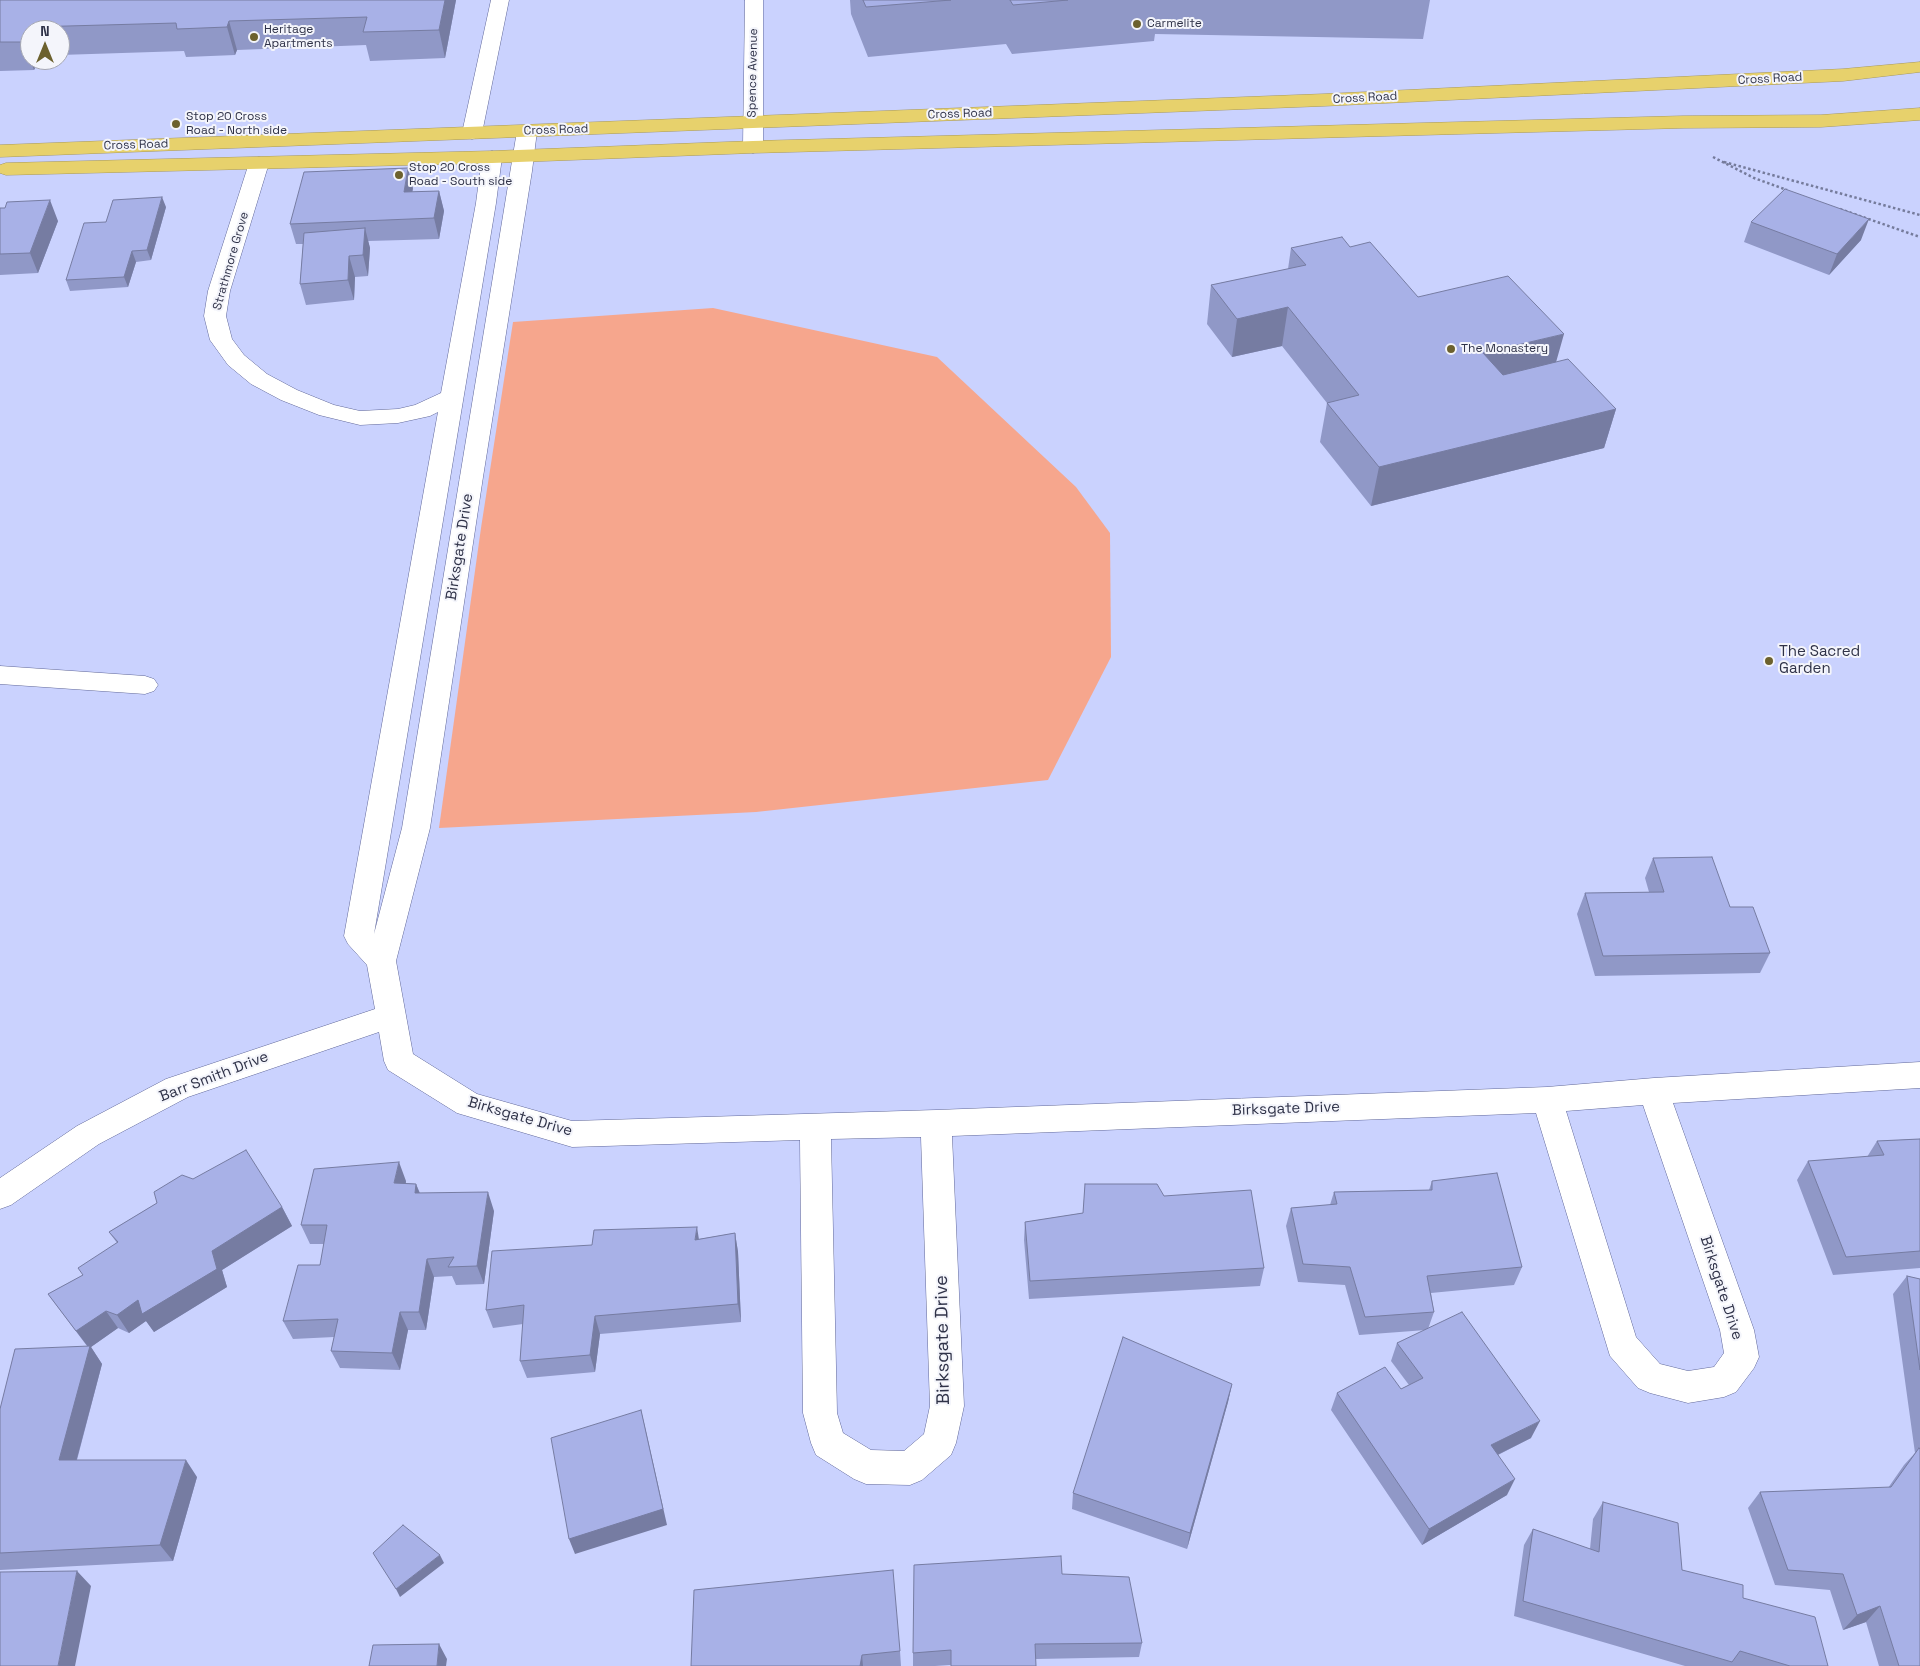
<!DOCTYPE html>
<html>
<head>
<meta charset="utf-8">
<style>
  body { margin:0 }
  #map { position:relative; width:1920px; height:1666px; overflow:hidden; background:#cad2fe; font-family:"Space Grotesk",sans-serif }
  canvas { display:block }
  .north { position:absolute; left:20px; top:20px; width:50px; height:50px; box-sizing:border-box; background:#f4f5fb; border:1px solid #a5a7b3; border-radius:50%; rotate:0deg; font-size:14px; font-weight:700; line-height:20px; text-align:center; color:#2f3248 }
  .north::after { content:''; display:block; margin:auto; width:18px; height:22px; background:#6c612e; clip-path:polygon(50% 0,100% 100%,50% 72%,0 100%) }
</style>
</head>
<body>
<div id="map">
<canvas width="1920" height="1666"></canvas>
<div class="north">N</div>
</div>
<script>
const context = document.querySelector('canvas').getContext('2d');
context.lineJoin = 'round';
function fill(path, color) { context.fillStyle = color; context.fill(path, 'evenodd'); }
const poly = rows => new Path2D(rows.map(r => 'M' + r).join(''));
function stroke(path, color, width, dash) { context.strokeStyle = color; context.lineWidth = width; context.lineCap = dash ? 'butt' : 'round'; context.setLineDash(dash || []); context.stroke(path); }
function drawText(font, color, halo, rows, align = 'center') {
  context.font = font + ' "Space Grotesk",sans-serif'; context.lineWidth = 4; context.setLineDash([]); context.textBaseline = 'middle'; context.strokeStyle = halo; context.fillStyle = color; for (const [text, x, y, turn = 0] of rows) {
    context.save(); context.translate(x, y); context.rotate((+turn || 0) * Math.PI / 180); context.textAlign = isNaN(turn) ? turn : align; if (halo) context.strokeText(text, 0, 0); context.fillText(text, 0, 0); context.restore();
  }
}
const green = poly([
  [713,308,937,357,1076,487,1110,533,1111,657,1048,780,756,812,439,828,481,528,513,322]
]);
const path = poly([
  [1713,157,1754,178,1787,190],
  [1724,162,1920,215],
  [1840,209,1920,237]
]);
const street = poly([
  [491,0,509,0,482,133,479,137,472,139,465,137,462,133,491,0],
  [745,0,763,0,763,147,760,151,753,153,746,151,743,147,745,0],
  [527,125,534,127,537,131,532,171,483,477,430,828,396,961,413,1054,477,1094,572,1121,936,1110,1547,1087,1654,1078,1920,1062,1920,1088,1673,1103,1754,1330,1759,1357,1754,1368,1736,1392,1724,1397,1688,1403,1650,1393,1638,1388,1610,1356,1536,1113,952,1136,964,1406,956,1443,951,1455,922,1480,910,1485,866,1484,854,1479,816,1455,811,1443,803,1413,800,1140,572,1147,457,1113,388,1070,384,1061,379,1032,188,1097,99,1144,11,1205,0,1209,0,1178,77,1126,166,1079,375,1009,367,965,348,944,344,936,438,412,430,416,398,423,360,425,319,415,281,400,251,384,228,365,210,340,204,316,208,291,249,163,252,159,259,157,266,159,269,163,230,291,226,316,232,339,244,355,267,374,297,390,334,405,360,411,398,409,415,405,441,393,476,203,482,157,485,153,492,151,499,153,502,157,496,203,374,934,402,828,517,131,520,127,527,125],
  [1643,1105,1720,1330,1724,1353,1714,1367,1688,1371,1660,1364,1636,1337,1566,1111,1643,1105],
  [921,1137,930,1406,924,1434,904,1451,871,1450,843,1433,837,1413,831,1139,921,1137],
  [0,666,145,676,154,679,158,685,154,691,145,694,0,684,0,666]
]);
const highway = poly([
  [1920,62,1920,72,1843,81,1324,106,0,157,0,145,1324,94,1843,69,1920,62],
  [1920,108,1920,120,1821,127,1683,128,753,153,492,163,6,175,0,173,0,165,6,163,492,151,753,141,1683,116,1821,115,1920,108]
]);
const wall = poly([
  [0,0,456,0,445,58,370,61,366,45,237,50,235,55,186,57,184,51,60,55,60,30,30,30,30,60,39,60,34,70,0,71],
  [850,0,1430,0,1423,39,1155,34,1154,41,1012,54,1006,44,868,57,851,14],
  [413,188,412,192,439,191,444,211,439,239,368,241,370,248,368,276,355,277,354,300,306,305,300,284,303,244,296,244,290,224],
  [166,207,151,260,136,262,128,287,70,291,66,280,106,222],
  [0,208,58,221,38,273,0,275],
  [1751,222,1861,240,1829,275,1744,242],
  [1350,247,1418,297,1556,362,1616,409,1604,448,1371,506,1320,442,1327,403,1282,346,1232,357,1207,324,1211,285,1288,269,1291,248],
  [1653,858,1730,907,1770,953,1760,973,1595,976,1577,914,1585,893,1649,892,1645,878],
  [1920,1139,1920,1268,1833,1275,1797,1180,1808,1161,1867,1157,1877,1141],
  [193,1179,282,1207,292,1226,222,1270,227,1287,154,1332,146,1321,129,1333,118,1328,91,1347,102,1364,77,1460,197,1477,173,1561,0,1570,0,1409,87,1346,48,1294,83,1275,117,1243,109,1232,157,1203],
  [406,1181,406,1183,416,1184,420,1193,494,1211,484,1284,456,1285,452,1276,434,1277,426,1330,408,1330,400,1370,340,1368,331,1351,334,1337,293,1339,283,1321,320,1265,324,1244,310,1244,301,1225],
  [1432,1181,1522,1267,1514,1285,1431,1293,1434,1312,1428,1329,1531,1438,1498,1455,1507,1495,1422,1545,1331,1410,1337,1393,1401,1389,1409,1385,1391,1361,1397,1343,1426,1330,1359,1335,1345,1285,1298,1282,1286,1226,1291,1208,1330,1205,1334,1192,1429,1190],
  [1085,1184,1164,1196,1264,1268,1260,1286,1029,1299,1024,1240,1025,1222,1083,1213],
  [735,1233,738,1252,741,1322,600,1334,595,1372,527,1378,520,1361,523,1324,493,1328,486,1310,699,1239],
  [1907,1276,1920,1279,1920,1666,1879,1666,1866,1622,1843,1630,1830,1590,1775,1585,1748,1508,1760,1492,1888,1488,1904,1465,1915,1453,1893,1294],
  [1232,1384,1228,1402,1187,1549,1072,1509,1073,1493],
  [1603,1502,1682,1570,1743,1598,1828,1666,1685,1666,1514,1616,1524,1545,1533,1529,1590,1549,1593,1519],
  [1062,1574,1142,1643,1139,1657,1036,1659,935,1666,913,1666,913,1653],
  [900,1651,901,1666,691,1666]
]);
const shadedWall = poly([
  [445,0,456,0,445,58,439,30],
  [229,21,237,50,235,55,227,27],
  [31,27,32,30,30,30,30,59,24,42],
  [30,60,39,60,34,70],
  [408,168,413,188,409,212,404,192],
  [439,191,444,211,439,239,434,218],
  [162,197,166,207,151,260,147,250],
  [50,200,58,221,38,273,30,253],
  [1869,219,1861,240,1829,275,1837,254],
  [365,228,370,248,368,276,363,255],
  [132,251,136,262,128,287,124,277],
  [349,256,355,277,354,300,348,280],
  [1288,307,1282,346,1232,357,1237,319],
  [1564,334,1553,373,1473,392,1483,353],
  [1616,409,1604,448,1371,506,1379,467],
  [399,1162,406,1181,402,1201,394,1183],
  [416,1184,423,1202,415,1193],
  [488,1192,494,1211,484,1284,477,1266],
  [282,1207,292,1226,222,1270,227,1287,154,1332,146,1321,129,1333,117,1315,138,1300,212,1251],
  [697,1227,700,1246,695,1240],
  [735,1233,738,1252,741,1322,738,1304],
  [427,1259,434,1277,426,1330,419,1312],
  [106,1311,118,1328,91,1347,102,1364,72,1477,59,1460,89,1348,76,1331],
  [400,1312,408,1330,400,1370,392,1353],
  [595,1316,600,1334,595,1372,590,1355],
  [1232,1384,1228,1402,1187,1549,1190,1533],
  [641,1410,645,1427,667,1525,575,1554,569,1539],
  [1540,1421,1531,1438,1483,1462,1491,1445],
  [186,1460,197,1477,173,1561,160,1545],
  [1515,1479,1507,1495,1422,1545,1429,1529],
  [440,1555,444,1563,400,1597,396,1589],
  [77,1571,91,1586,75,1666,58,1666],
  [1880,1606,1866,1622,1843,1630,1857,1615],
  [439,1644,447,1659,446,1666,437,1666],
  [862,1655,863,1666,860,1666]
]);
const building = poly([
  [0,0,445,0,439,30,363,32,367,17,229,21,227,27,177,29,176,23,31,27,24,42,0,42,0,0],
  [863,0,951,0,866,7,863,0],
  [1010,0,1068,0,1013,5,1010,0],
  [408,168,404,192,439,191,434,218,290,224,304,172,408,168],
  [1785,189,1869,219,1837,254,1751,222,1785,189],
  [162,197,147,250,132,251,124,277,66,280,84,223,106,222,113,200,162,197],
  [50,200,30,253,0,254,0,208,5,208,7,202,50,200],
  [365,228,363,255,349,256,348,280,300,284,304,233,365,228],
  [1342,237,1350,247,1370,242,1418,297,1508,276,1564,334,1483,353,1503,375,1568,359,1616,409,1379,467,1327,403,1359,395,1288,307,1237,319,1211,285,1306,265,1291,248,1342,237],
  [1712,857,1730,907,1753,907,1770,953,1603,956,1585,893,1664,892,1653,858,1712,857],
  [1920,1139,1920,1251,1846,1257,1808,1161,1884,1155,1877,1141,1920,1139],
  [246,1150,282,1207,212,1251,217,1269,142,1314,138,1300,117,1315,106,1311,76,1331,48,1294,83,1275,78,1268,118,1242,109,1232,157,1203,154,1192,182,1175,193,1179,246,1150],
  [399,1162,394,1183,416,1184,415,1193,488,1192,477,1266,448,1267,454,1257,427,1259,419,1312,400,1312,392,1353,331,1351,338,1319,283,1321,298,1265,320,1265,327,1225,301,1225,314,1169,399,1162],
  [1497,1173,1522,1267,1427,1276,1434,1312,1365,1317,1350,1267,1303,1264,1291,1208,1337,1204,1334,1192,1432,1190,1432,1181,1497,1173],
  [1085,1184,1157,1184,1164,1196,1251,1190,1264,1268,1030,1281,1025,1222,1083,1213,1085,1184],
  [697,1227,695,1240,735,1233,738,1304,595,1316,590,1355,520,1361,524,1305,486,1310,492,1251,592,1245,594,1230,697,1227],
  [1907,1276,1920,1279,1920,1370,1907,1276],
  [1462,1312,1540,1421,1491,1445,1515,1479,1429,1529,1337,1393,1385,1367,1401,1389,1423,1378,1397,1343,1462,1312],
  [1123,1337,1232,1384,1190,1533,1073,1493,1123,1337],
  [90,1346,59,1460,186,1460,160,1545,0,1553,0,1409,15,1349,90,1346],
  [641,1410,663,1509,569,1539,551,1438,641,1410],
  [1919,1448,1920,1449,1920,1666,1899,1666,1880,1606,1857,1615,1843,1574,1788,1570,1760,1492,1891,1487,1919,1448],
  [1603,1502,1678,1523,1682,1570,1743,1585,1743,1598,1815,1617,1828,1666,1790,1666,1740,1651,1732,1662,1523,1601,1533,1529,1599,1552,1603,1502],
  [403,1525,440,1555,396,1589,373,1553,403,1525],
  [1061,1556,1062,1574,1129,1577,1142,1643,1035,1644,1036,1666,951,1666,951,1650,913,1653,914,1565,1061,1556],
  [893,1570,900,1651,862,1655,860,1666,691,1666,694,1590,893,1570],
  [77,1571,58,1666,0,1666,0,1572,77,1571],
  [439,1644,437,1666,369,1666,373,1645,439,1644]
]);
const markers = [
  [1137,24,5,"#6c612e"],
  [254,37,5,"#6c612e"],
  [176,124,5,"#6c612e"],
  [399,175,5,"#6c612e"],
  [1451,349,5,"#6c612e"],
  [1769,661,5,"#6c612e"]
];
const farPoinames = [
  ["Carmelite",1147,24],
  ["Heritage",264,30],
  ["Apartments",264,44],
  ["Stop 20 Cross",186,117],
  ["Road - North side",186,131],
  ["Stop 20 Cross",409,168],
  ["Road - South side",409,182],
  ["The Monastery",1461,349]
];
const farStreetnames = [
  ["Spence Avenue",753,73,-89],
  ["Cross Road",1770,79,-3],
  ["Cross Road",1365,98,-3],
  ["Cross Road",960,114,-2],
  ["Cross Road",556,130,-2],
  ["Cross Road",136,145,-2],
  ["Strathmore Grove",231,261,-74]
];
const streetNames = [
  ["Birksgate Drive",460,547,-81],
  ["Barr Smith Drive",214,1077,-21],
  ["Birksgate Drive",1286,1109,-2],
  ["Birksgate Drive",520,1117,16],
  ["Birksgate Drive",1721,1288,72]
];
const poiNames = [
  ["The Sacred",1779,652],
  ["Garden",1779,669]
];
const nearStreetnames = [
  ["Birksgate Drive",943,1340,-91]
];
fill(green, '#f6a68d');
stroke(street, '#616899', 1);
stroke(highway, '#a7995f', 1);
stroke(path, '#757b9b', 2.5, [2.5, 2.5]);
fill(street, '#fff');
fill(highway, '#e7d16c');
fill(wall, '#9098c7');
fill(shadedWall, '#767ca2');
fill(building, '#a8b1e7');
stroke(building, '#767ca2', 1);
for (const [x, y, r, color] of markers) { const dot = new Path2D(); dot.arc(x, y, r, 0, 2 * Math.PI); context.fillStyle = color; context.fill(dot); stroke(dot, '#f4f5fb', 2); }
drawText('12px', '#2f3248', '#f4f5fb', farPoinames, 'left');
drawText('12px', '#2f3248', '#f4f5fb', farStreetnames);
drawText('15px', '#2f3248', '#f4f5fb', streetNames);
drawText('15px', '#2f3248', '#f4f5fb', poiNames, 'left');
drawText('18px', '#2f3248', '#f4f5fb', nearStreetnames);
</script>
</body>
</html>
